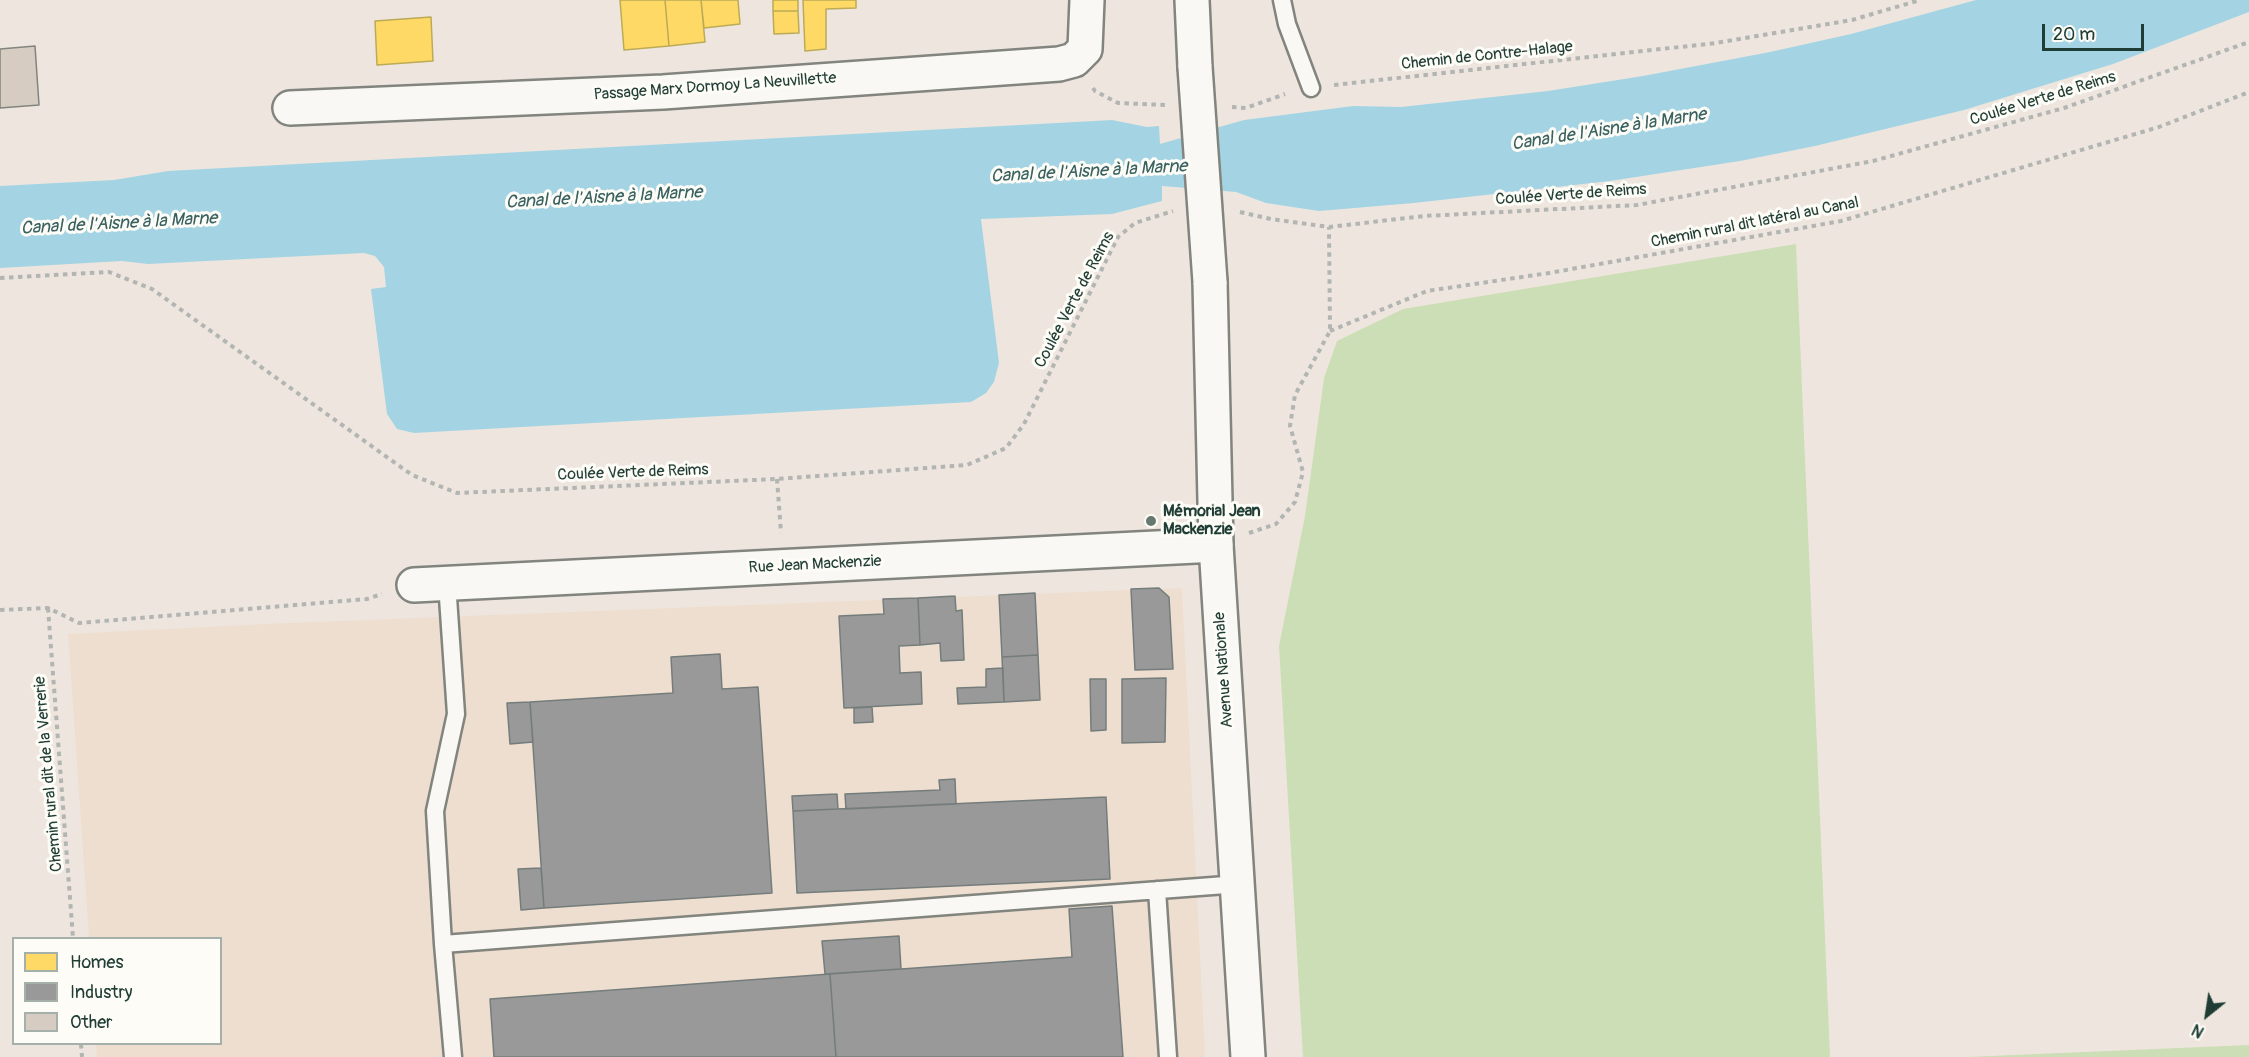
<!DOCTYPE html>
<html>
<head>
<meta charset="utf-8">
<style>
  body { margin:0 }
  #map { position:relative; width:2249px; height:1057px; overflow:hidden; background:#eee6de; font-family:Pangolin,sans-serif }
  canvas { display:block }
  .legend { position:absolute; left:12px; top:937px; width:210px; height:108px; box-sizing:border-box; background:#fdfcf7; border:2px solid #a4b0a9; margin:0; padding:8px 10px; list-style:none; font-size:18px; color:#1f3d34 }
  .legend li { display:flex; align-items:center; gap:12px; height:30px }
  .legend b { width:30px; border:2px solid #a4b0a9 }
  .north { position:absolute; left:2177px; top:985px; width:60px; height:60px; -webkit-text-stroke:4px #fdfcf7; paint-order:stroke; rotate:210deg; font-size:16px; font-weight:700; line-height:24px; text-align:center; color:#1f3d34 }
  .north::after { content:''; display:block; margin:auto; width:21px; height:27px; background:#1f3d34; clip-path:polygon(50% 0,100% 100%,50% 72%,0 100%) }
  .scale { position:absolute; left:2042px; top:24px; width:102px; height:27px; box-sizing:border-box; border:3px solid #1f3d34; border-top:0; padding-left:8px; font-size:18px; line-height:21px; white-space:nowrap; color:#1f3d34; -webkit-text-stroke:4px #fdfcf7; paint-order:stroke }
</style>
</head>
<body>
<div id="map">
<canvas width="2249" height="1057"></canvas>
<ul class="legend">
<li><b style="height:16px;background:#ffd966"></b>Homes</li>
<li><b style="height:16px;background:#999"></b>Industry</li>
<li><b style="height:16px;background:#d7ccc1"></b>Other</li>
</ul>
<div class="north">N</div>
<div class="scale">20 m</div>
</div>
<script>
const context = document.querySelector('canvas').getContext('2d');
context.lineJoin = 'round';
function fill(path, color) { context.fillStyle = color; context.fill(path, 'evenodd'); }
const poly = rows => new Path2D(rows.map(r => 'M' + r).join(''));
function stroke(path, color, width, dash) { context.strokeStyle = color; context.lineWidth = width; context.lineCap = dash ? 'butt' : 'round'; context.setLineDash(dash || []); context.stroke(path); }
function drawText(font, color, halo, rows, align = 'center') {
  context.font = font + ' Pangolin,sans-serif'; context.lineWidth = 6; context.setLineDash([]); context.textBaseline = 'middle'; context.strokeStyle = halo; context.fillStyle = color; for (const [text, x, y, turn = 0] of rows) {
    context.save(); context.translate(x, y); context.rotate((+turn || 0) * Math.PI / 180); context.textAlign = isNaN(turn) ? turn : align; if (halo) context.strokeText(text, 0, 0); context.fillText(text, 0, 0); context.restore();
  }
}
const built = poly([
  [1182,588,1205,1057,97,1057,96,1044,220,1044,220,938,89,938,68,634,264,624]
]);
const green = poly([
  [1796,244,1830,1057,1303,1057,1279,646,1305,516,1324,378,1337,341,1403,309],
  [2249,1045,2249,1057,1967,1057]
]);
const water = poly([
  [1976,0,2249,0,2249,12,2113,64,1964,110,1815,146,1740,161,1610,181,1414,203,1319,211,1266,203,1236,192,1162,186,1162,201,1112,214,981,219,999,363,994,382,986,393,971,402,414,433,397,429,387,414,371,289,386,287,384,267,375,256,364,253,148,264,122,261,0,268,0,186,114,180,168,171,1112,120,1147,127,1159,126,1160,144,1244,120,1353,106,1401,107,1548,91,1643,76,1770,52,1851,34]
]);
const homes = poly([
  [620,0,665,0,669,46,624,50,620,0],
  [665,0,701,0,705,42,669,46,665,0],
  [701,0,738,0,740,24,704,28,701,0],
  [773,0,798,0,798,11,773,11,773,0],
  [803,0,856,0,856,8,826,9,826,49,805,51,803,0],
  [773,11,798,11,799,33,774,34,773,11],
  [431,17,433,61,377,65,375,21,431,17]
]);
const industry = poly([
  [1159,588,1169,597,1173,669,1135,670,1131,589,1159,588],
  [1035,593,1038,655,1002,657,999,595,1035,593],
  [955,596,956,611,962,610,964,660,941,661,940,643,920,645,918,598,955,596],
  [918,598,920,645,899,646,900,673,921,672,922,704,844,708,839,616,884,614,883,599,918,598],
  [720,654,722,689,758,687,772,893,544,908,530,702,673,693,671,657,720,654],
  [1038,655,1040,700,1004,702,1002,657,1038,655],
  [1003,668,1004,702,958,704,957,688,986,687,986,669,1003,668],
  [1166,678,1165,742,1122,743,1122,679,1166,678],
  [1090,679,1106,679,1106,730,1091,731,1090,679],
  [530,702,533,742,510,744,507,703,530,702],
  [872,707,873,722,854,723,854,708,872,707],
  [955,779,956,804,846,809,845,794,940,790,939,780,955,779],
  [837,794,838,809,793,811,792,796,837,794],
  [1106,797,1110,879,797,893,793,811,1106,797],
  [541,868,544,908,521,910,518,869,541,868],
  [1112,906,1123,1057,836,1057,830,974,1072,957,1069,909,1112,906],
  [899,936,901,969,825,974,822,941,899,936],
  [830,974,836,1057,494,1057,490,999,830,974]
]);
const building = poly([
  [35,46,39,105,0,108,0,49,35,46]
]);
const path = poly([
  [1334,85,1716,43,1852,20,1920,0],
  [1093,88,1095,91,1118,103,1165,105],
  [1232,107,1246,108,1285,94],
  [1240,212,1271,219,1329,227,1424,216,1637,205,1873,161,2064,108,2249,42],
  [0,278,109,272,152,289,412,475,457,493,777,479,967,465,1006,448,1024,424,1118,237,1135,223,1173,211],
  [1330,331,1427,291,1549,273,1841,221,2159,127,2249,92],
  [777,479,781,533],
  [1249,533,1276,524,1295,502,1303,472,1290,426,1295,395,1330,331,1329,227],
  [48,608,73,938],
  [0,610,48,608,79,623,367,599,382,594],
  [81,1044,82,1057]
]);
const service = poly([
  [1282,0,1287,24,1311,88],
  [1157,890,1168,1057],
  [443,944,435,811,456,714,447,583],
  [453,1057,443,944,1239,884]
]);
const minor = poly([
  [290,108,663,92,1059,64,1074,60,1085,49,1087,0],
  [414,585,1216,545]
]);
const secondary = poly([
  [1192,0,1195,67],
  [1210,282,1216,545,1248,1057]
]);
const secondaryBridge = poly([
  [1195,67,1210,282]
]);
const markers = [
  [1151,521,6,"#677870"]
];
const streetNames = [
  ["Chemin de Contre-Halage",1487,56,-6],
  ["Passage Marx Dormoy La Neuvillette",715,87,-4],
  ["Coulée Verte de Reims",2043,99,-17],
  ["Coulée Verte de Reims",1571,195,-4],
  ["Chemin rural dit latéral au Canal",1755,223,-11],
  ["Coulée Verte de Reims",1075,300,-62],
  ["Coulée Verte de Reims",633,473,-2],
  ["Rue Jean Mackenzie",815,565,-3],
  ["Avenue Nationale",1224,670,-94],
  ["Chemin rural dit de la Verrerie",49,774,-95]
];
const poiNames = [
  ["Mémorial Jean",1163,512],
  ["Mackenzie",1163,530]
];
const waterNames = [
  ["Canal de l'Aisne à la Marne",1609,130,-9],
  ["Canal de l'Aisne à la Marne",1089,172,-3],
  ["Canal de l'Aisne à la Marne",604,198,-3],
  ["Canal de l'Aisne à la Marne",119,224,-3]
];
fill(built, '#eedecf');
fill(green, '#ccdeb5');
fill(water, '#a4d4e3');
fill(homes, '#ffd966');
stroke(homes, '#bcaa57', 1.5);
fill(industry, '#999');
stroke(industry, '#747d7b', 1.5);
fill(building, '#d7ccc1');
stroke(building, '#82847e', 1.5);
stroke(service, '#82847e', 21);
stroke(minor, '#82847e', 38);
stroke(secondary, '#82847e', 38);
stroke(path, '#b2b5b2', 4, [4.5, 4.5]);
stroke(service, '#f9f8f5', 16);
stroke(minor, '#f9f8f5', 33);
stroke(secondary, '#f9f8f5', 33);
stroke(secondaryBridge, '#82847e', 38, []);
stroke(secondaryBridge, '#f9f8f5', 33);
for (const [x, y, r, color] of markers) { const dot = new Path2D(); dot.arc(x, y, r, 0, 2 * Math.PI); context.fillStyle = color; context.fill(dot); stroke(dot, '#fdfcf7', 2); }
drawText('16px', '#1f3d34', '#fdfcf7', streetNames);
drawText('bold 16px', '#1f3d34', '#fdfcf7', poiNames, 'left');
drawText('italic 18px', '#386160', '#fdfcf7', waterNames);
</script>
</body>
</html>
